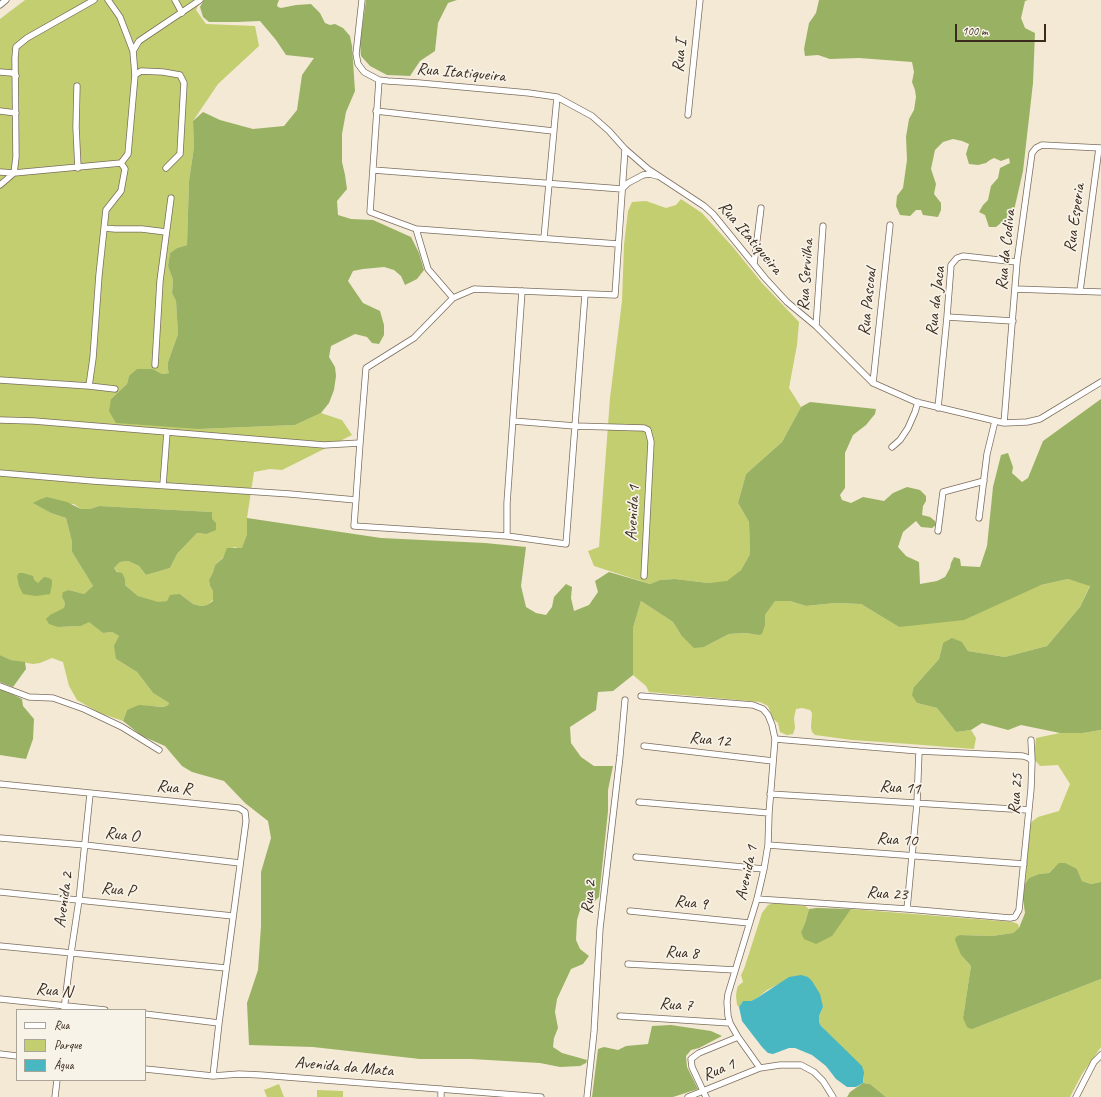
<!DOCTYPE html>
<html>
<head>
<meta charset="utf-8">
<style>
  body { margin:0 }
  #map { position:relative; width:1101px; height:1097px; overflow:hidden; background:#f4e9d5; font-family:Caveat,sans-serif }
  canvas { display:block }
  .legend { position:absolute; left:16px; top:1009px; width:130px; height:72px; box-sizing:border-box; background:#f7f3e8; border:1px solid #aca397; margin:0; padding:5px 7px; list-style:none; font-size:12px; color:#3b2a1e }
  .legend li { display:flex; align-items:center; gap:8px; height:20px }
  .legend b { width:20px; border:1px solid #aca397 }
  .scale { position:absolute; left:955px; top:24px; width:91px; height:18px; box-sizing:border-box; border:2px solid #3b2a1e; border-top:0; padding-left:5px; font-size:12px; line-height:14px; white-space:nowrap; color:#3b2a1e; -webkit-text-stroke:3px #f7f3e8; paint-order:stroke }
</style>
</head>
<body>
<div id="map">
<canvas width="1101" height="1097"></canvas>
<ul class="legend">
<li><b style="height:5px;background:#fff"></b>Rua</li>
<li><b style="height:11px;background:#c2ce6f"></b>Parque</li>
<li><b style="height:11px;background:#49b7c2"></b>Água</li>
</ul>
<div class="scale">100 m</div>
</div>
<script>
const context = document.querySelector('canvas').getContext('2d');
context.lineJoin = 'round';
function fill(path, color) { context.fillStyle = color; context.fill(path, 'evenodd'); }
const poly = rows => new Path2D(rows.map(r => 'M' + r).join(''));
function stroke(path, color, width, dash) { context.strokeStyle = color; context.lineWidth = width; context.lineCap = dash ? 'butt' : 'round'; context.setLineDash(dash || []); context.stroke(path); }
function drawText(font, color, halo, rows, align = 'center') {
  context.font = font + ' Caveat,sans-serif'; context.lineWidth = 3.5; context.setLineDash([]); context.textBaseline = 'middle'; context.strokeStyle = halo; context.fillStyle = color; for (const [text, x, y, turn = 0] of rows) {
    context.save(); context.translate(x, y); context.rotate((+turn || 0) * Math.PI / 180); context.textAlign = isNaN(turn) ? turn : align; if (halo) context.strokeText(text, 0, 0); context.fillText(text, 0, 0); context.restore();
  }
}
const green = poly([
  [25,0,200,0,196,10,206,24,255,26,259,46,218,84,193,121,194,147,189,181,187,245,177,248,170,253,168,266,173,280,172,293,176,301,178,334,168,362,169,373,162,374,153,369,129,376,127,384,111,399,199,429,295,425,321,413,342,420,352,435,282,470,270,469,254,472,247,518,247,534,242,549,234,547,215,565,213,572,209,580,210,586,213,591,213,600,207,605,201,606,193,604,180,594,167,601,158,603,138,596,125,585,125,579,114,568,120,562,128,561,139,566,146,575,170,568,177,554,197,533,206,534,212,519,211,512,99,506,90,509,81,509,74,504,34,503,51,513,66,518,72,542,72,552,93,586,84,594,69,590,62,597,65,603,64,609,58,627,81,626,89,621,103,633,112,632,119,636,116,659,137,672,153,693,169,703,168,705,164,707,156,706,127,710,123,721,100,713,77,700,69,686,63,662,52,658,40,663,33,664,11,660,0,655,0,19],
  [681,199,702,213,732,246,762,283,799,322,797,345,789,388,801,407,782,442,746,474,738,503,749,522,750,554,741,570,727,582,708,583,675,579,660,580,650,584,594,566,588,551,599,547,610,398,622,301,624,245,628,211,632,202,646,201,666,208,676,205],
  [1068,579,1090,585,1080,607,1047,646,1005,657,968,651,962,642,943,643,939,659,914,687,917,703,937,708,956,732,971,730,976,738,974,749,910,744,852,740,815,735,812,732,811,727,812,713,810,710,802,708,796,709,794,718,795,728,793,734,787,735,780,732,778,723,773,719,768,706,760,702,649,692,646,686,633,675,633,628,641,601,673,622,681,635,704,647,729,634,746,633,758,635,765,625,765,615,775,600,790,601,806,606,835,603,861,604,899,627,1041,585],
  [1101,730,1101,882,1091,884,1082,881,1077,869,1055,867,1049,873,1039,874,1029,878,1025,884,1030,823,1038,817,1059,811,1070,784,1058,765,1040,766,1034,759,1036,738,1060,733,1083,733],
  [774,903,805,906,809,909,805,923,801,932,841,921,851,909,1013,922,1018,924,1019,928,1013,933,992,936,960,935,961,955,971,966,963,1018,975,1028,1101,979,1101,1047,1082,1074,1070,1097,886,1097,870,1084,863,1083,864,1077,821,1026,819,1022,819,1016,823,1007,808,977,795,976,767,990,757,998,751,1001,743,1001,739,1007,737,1005,736,995,737,989,738,986,743,982,741,975,744,969,762,913,768,905],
  [279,1084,284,1097,267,1097,264,1090],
  [317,1090,343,1091,343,1097,317,1097]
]);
const forest = poly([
  [204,0,279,0,277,5,278,7,281,8,296,5,311,4,320,13,325,23,330,25,335,24,343,28,350,36,352,46,355,91,346,112,342,134,342,162,345,175,347,189,337,201,338,215,351,219,373,220,411,237,419,253,424,270,417,279,405,285,401,276,394,270,384,267,363,269,353,271,348,281,363,303,380,311,384,325,384,335,379,344,372,343,367,337,355,334,331,346,329,357,335,367,336,376,334,390,329,403,321,413,295,425,199,429,116,423,109,411,111,399,127,384,129,376,137,369,153,369,162,374,169,373,168,369,168,362,178,334,176,301,172,293,173,280,168,266,170,253,177,248,187,245,189,181,194,147,193,121,203,112,220,120,253,129,284,126,297,110,302,75,314,58,286,55,276,40,260,21,237,22,209,22,203,17,200,7],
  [366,0,457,0,448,3,438,23,435,51,420,61,410,76,387,75,370,66,361,56,360,44],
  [819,0,1028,0,1025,1,1021,18,1025,28,1035,33,1033,83,1023,171,1012,219,1001,223,996,227,989,227,985,215,979,212,983,205,988,200,991,186,998,178,1000,168,1010,163,1009,158,1001,161,994,158,990,160,986,163,978,165,969,164,966,154,969,144,962,141,953,139,943,142,935,150,931,169,936,184,934,194,941,203,941,210,938,217,923,215,921,210,916,210,910,216,900,215,896,206,897,196,903,188,907,160,906,137,909,119,914,110,916,97,915,90,912,82,914,72,912,62,859,58,830,59,818,55,805,56,804,49,809,23,816,13],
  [1101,399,1101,730,1083,733,1060,733,1021,725,1008,730,982,723,971,730,956,732,937,708,917,703,912,695,914,687,939,659,943,643,952,638,962,642,968,651,1005,657,1047,646,1080,607,1090,586,1068,579,1041,585,964,620,899,627,861,604,835,603,806,606,790,601,775,601,765,615,765,625,762,634,758,635,746,633,729,634,704,647,694,648,681,635,673,622,641,601,633,628,633,675,613,691,598,692,596,710,570,727,571,743,581,757,594,766,613,766,608,790,608,811,599,897,595,901,580,910,577,920,576,940,580,949,589,956,583,964,571,969,557,999,555,1012,558,1028,554,1038,553,1047,562,1053,587,1060,586,1063,580,1066,560,1067,540,1063,471,1059,420,1059,313,1047,249,1045,247,1003,258,970,261,926,261,872,271,838,268,821,245,803,224,781,192,772,182,766,165,746,142,736,123,721,127,710,139,705,164,707,168,705,169,703,153,693,137,672,116,659,114,646,119,636,112,632,103,633,89,622,81,626,58,627,49,624,46,619,50,615,64,608,65,603,62,597,63,592,69,590,84,594,93,586,72,552,72,542,66,518,51,513,33,503,41,499,47,497,67,502,81,509,90,509,99,506,212,512,212,519,216,523,216,530,206,534,197,533,177,554,170,568,146,575,139,566,128,561,120,562,114,568,117,572,122,573,125,579,125,585,138,596,158,602,167,601,170,595,180,594,193,604,201,606,207,605,213,601,213,591,210,586,209,580,213,572,215,565,223,558,227,548,242,548,247,534,247,518,381,538,485,543,526,547,521,586,526,607,536,613,546,615,552,607,554,597,566,584,572,587,571,598,574,611,589,605,598,592,595,581,609,572,650,584,660,580,675,579,708,583,727,581,741,570,750,554,749,522,738,503,746,474,782,442,801,407,810,402,876,409,875,414,866,425,853,435,845,453,845,488,840,495,842,500,851,503,863,497,884,501,893,493,907,487,920,490,926,496,926,501,923,506,922,515,930,517,935,521,936,525,932,528,921,527,916,521,903,532,898,547,906,556,919,562,920,584,937,581,945,577,950,568,951,563,954,557,960,559,961,566,980,567,987,546,993,487,1001,455,1008,453,1013,467,1012,473,1022,482,1028,478,1043,441],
  [19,573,23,573,33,576,34,580,38,583,44,577,49,578,52,580,52,584,50,594,36,596,23,594,19,586,17,576],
  [0,655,11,660,25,662,26,669,13,687,0,682],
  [0,688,22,699,23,706,34,719,33,739,26,759,0,755],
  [1059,863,1065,863,1077,869,1082,881,1091,884,1101,882,1101,979,975,1028,971,1029,967,1027,963,1018,971,966,961,955,955,940,956,937,960,935,992,936,1013,933,1019,928,1025,913,1023,899,1025,884,1029,878,1039,874,1049,873],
  [817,908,851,909,832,936,816,944,804,939,801,932,805,923,809,909],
  [671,1025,711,1031,722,1036,699,1048,691,1050,686,1056,687,1067,698,1089,673,1097,592,1097,598,1049,604,1047,618,1050,626,1046,648,1044,652,1026],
  [863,1083,870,1084,886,1097,847,1097,850,1092]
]);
const water = poly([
  [801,975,808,977,812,981,820,994,823,1007,819,1016,819,1022,821,1026,862,1066,864,1072,863,1083,856,1087,847,1087,836,1079,826,1066,812,1055,795,1048,789,1048,773,1054,768,1053,762,1047,742,1021,739,1007,743,1001,751,1001,757,998,789,977]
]);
const street = poly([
  [175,0,182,13],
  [362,0,356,54,358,64,364,72,379,80,388,81,419,83,529,93,557,97,592,116,609,131,625,149,648,169,704,206,713,214,765,278,787,302,816,326,873,383,916,402,1004,423,1027,422,1040,419,1101,382],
  [0,5,6,0],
  [133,51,139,41,200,0],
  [0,72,12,73,16,76],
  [135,75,141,71,163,72,180,75,184,83,180,154,166,168],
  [379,80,370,212,416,229,618,244],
  [77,86,76,127,78,168],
  [0,111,16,113],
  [376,111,553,131],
  [688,115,700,0],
  [373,170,622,189,628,183,643,175,650,174,657,176],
  [0,172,14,173,16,157,15,58,16,47,27,38,94,0],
  [0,185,14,173,121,163,128,154,135,75,133,51,120,17,108,0],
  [104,228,115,229,142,229,166,232],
  [416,229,428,269,453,298],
  [544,238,557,97],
  [754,264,761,208],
  [1015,289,1101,292],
  [522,291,507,503,507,536,566,544,585,294],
  [1080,291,1099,148],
  [947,317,1013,321],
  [816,326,823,226],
  [155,365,160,281,171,198],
  [0,380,89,386,93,358,99,275,106,210,121,191,125,169,121,163],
  [873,383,890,225],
  [89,386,115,389],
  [938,408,947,317,951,265,957,258,963,256,1017,262],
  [0,420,34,421,324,445,360,443,366,368,414,338,453,298,474,289,615,295,625,149],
  [513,421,575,426,644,428,648,430,651,442,644,576],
  [1004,423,1017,262,1032,153,1036,148,1042,145,1101,148],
  [360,443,354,526,507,536],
  [892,447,900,440,908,428,915,412,918,402],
  [0,473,93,481,290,494,356,500],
  [163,485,167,432],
  [979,518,987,454,995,421],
  [938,531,943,492,984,481],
  [0,686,29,697,53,698,84,709,122,727,159,750],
  [641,696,753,705,763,709,768,715,772,725,775,739,769,813,768,845,764,869,757,899,728,994,727,1002,728,1016,730,1023,738,1037,760,1068,780,1065,801,1065,814,1072,823,1081,833,1097],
  [1031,740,1032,761],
  [644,746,773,761],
  [0,784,239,808,245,812,246,821,219,1023,213,1076],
  [770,794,1028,810],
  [639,802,769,813],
  [0,838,85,845,240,863],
  [768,845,1024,864],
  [636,857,764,869],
  [0,892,233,916],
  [757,899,907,909,1010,918,1015,917,1019,910,1031,789,1032,761,1029,758,1023,756,919,751,775,739],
  [907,909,917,803,919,751],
  [630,911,749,923],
  [0,946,226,968],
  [628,964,735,970],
  [0,999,105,1010],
  [64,1010,71,953,79,900,90,794],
  [145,1014,219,1023],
  [620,1016,730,1023],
  [0,1054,17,1056],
  [145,1069,213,1076,239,1074,261,1075,541,1097],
  [55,1097,57,1080],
  [441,1097,441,1089],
  [587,1097,594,1032,600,928,620,756,625,700],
  [688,1097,760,1068],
  [706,1097,692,1067,691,1059,699,1053,738,1037],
  [1076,1097,1094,1062,1101,1055]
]);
const streetNames = [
  ["Rua I",680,56,-84],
  ["Rua Itatiqueira",461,73,5],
  ["Rua Esperia",1075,218,-82],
  ["Rua Itatiqueira",750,238,50],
  ["Rua da Codiva",1006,250,-84],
  ["Rua Servilha",806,275,-86],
  ["Rua da Jaca",936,301,-83],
  ["Rua Pascoal",868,302,-84],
  ["Avenida 1",633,513,-87],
  ["Rua 12",710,740,6],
  ["Rua R",174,788,6],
  ["Rua 11",900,788,4],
  ["Rua 25",1016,794,-85],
  ["Rua O",122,835,7],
  ["Rua 10",897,840,4],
  ["Avenida 1",747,873,-78],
  ["Rua P",118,890,6],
  ["Rua 23",887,894,4],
  ["Rua 2",589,897,-83],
  ["Avenida 2",64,900,-82],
  ["Rua 9",691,903,6],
  ["Rua 8",682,953,3],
  ["Rua N",54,991,6],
  ["Rua 7",676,1005,4],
  ["Avenida da Mata",344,1067,5],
  ["Rua 1",719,1070,-22]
];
fill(green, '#c2ce6f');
fill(forest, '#99b162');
fill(water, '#49b7c2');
stroke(street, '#7c6d5e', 7);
stroke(street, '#fff', 5.5);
drawText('17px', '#3b2a1e', '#f7f3e8', streetNames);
</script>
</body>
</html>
